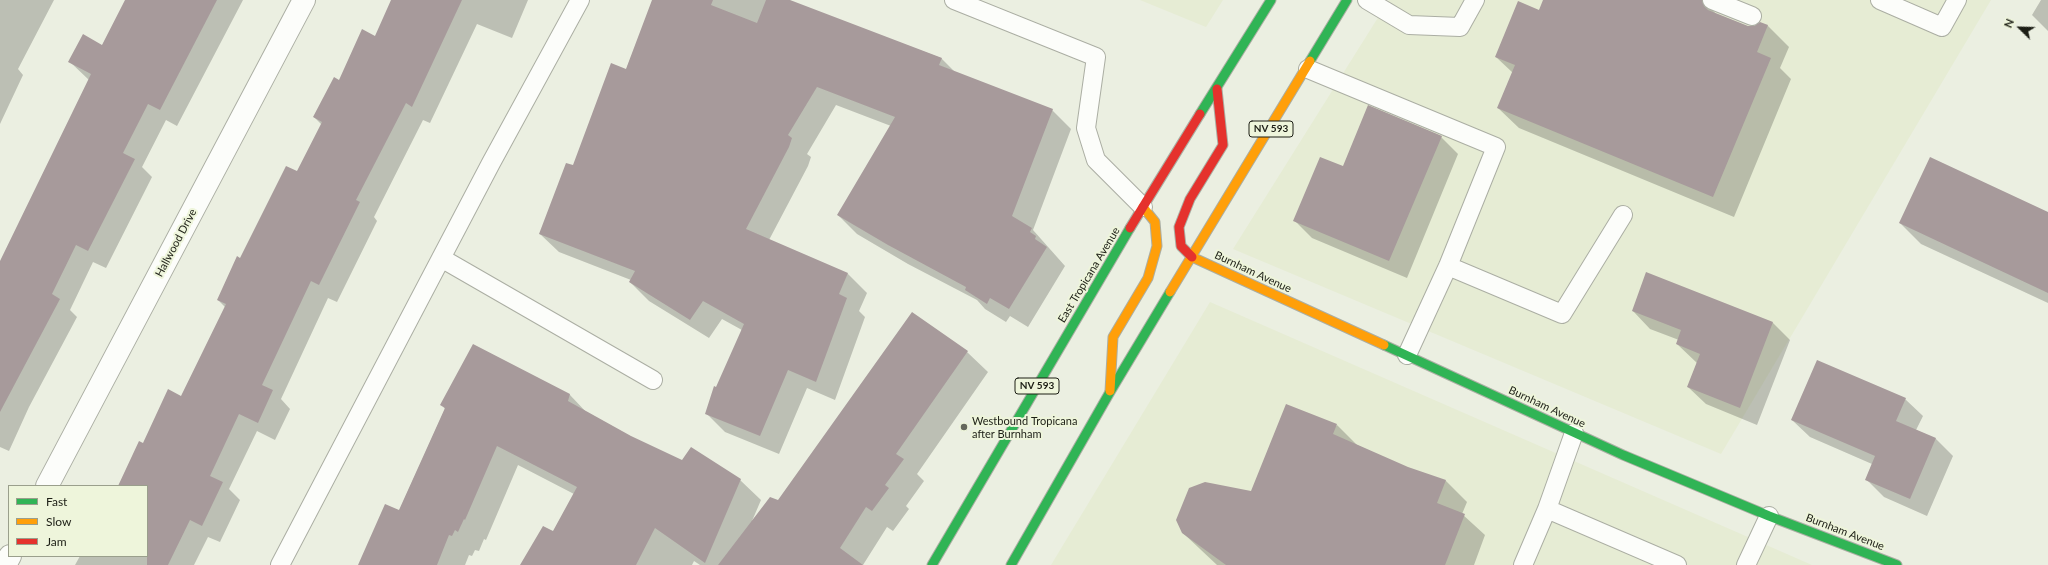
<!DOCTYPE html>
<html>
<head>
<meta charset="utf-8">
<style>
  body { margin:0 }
  #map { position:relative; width:2048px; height:565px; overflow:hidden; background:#ebefe1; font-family:Lato,sans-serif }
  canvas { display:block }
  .legend { position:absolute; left:8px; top:485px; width:140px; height:72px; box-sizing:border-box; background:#eef5db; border:1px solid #9a9f8c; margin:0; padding:5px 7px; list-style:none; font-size:12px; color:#1c1e15 }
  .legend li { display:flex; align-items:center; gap:8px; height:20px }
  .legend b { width:20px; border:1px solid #9a9f8c }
  .north { position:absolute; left:2000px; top:8px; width:40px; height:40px; -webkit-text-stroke:3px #eef5db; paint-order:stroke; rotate:293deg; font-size:11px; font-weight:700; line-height:16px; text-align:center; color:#1c1e15 }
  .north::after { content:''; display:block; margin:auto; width:14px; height:18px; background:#1c1e15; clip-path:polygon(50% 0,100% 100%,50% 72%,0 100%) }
</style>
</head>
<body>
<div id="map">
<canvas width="2048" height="565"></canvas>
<ul class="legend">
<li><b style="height:5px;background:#30b455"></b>Fast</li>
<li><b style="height:5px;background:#ff9f0a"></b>Slow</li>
<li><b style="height:5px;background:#e5322d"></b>Jam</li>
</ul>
<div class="north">N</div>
</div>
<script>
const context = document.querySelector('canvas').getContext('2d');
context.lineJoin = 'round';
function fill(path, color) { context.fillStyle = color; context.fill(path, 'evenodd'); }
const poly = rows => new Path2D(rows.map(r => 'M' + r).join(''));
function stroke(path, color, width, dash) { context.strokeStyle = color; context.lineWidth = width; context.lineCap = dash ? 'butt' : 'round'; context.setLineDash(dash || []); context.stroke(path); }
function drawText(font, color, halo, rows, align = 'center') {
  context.font = font + ' Lato,sans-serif'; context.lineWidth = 4; context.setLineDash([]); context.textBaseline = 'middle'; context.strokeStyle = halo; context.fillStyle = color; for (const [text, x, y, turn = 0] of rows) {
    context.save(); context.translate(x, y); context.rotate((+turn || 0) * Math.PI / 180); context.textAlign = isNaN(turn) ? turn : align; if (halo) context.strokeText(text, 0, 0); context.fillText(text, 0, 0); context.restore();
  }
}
const built = poly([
  [1140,0,1223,0,1206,27],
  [1389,0,1991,0,1721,454,1233,249],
  [1210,302,1812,565,1051,565]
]);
const shadow = poly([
  [0,0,54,0,18,69,23,75,0,124],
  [126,0,243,0,177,126,166,120,142,167,152,177,106,268,93,262,70,310,77,317,29,407,9,451,0,447,0,264,89,80,69,61,102,46],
  [393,0,528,0,512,38,477,24,430,123,423,120,374,217,377,221,337,302,328,298,281,399,290,409,275,440,257,431,229,489,240,500,220,542,208,537,194,565,75,565,80,556,147,556,147,486,119,486,143,444,182,397,226,308,218,300,241,259,297,172,322,125,314,117,339,81,375,37],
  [653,0,786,0,941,58,956,73,1052,110,1071,129,1033,230,1065,266,1028,327,1010,316,1006,322,985,309,977,300,908,264,857,234,838,215,891,126,836,105,807,154,811,157,808,166,769,240,848,274,867,293,859,311,865,317,835,400,807,388,779,454,725,432,706,413,742,330,722,319,709,338,649,301,630,282,631,280,559,252,540,234,573,166,626,70],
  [1544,0,1703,0,1717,15,1748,27,1754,27,1760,23,1768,26,1789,47,1780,68,1791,79,1734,217,1519,128,1498,108,1513,73,1496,57,1539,11],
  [2041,0,2048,0,2048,31,2032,15],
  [1441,137,1458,154,1407,278,1312,238,1294,220,1343,168],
  [2048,213,2048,303,1921,244,1900,223],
  [1647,274,1773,323,1790,340,1757,425,1706,404,1688,387,1697,363,1677,344,1679,340,1650,329,1633,311],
  [474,345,570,395,588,414,630,437,682,461,740,480,761,500,752,521,967,352,988,372,917,474,924,481,906,506,909,509,893,531,887,527,863,565,700,565,694,561,692,565,522,565,553,532,574,494,518,465,486,540,484,539,479,551,475,550,472,556,469,555,465,565,359,565,399,511,445,409,442,405],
  [1905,399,1923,416,1916,430,1936,439,1953,456,1927,516,1884,497,1866,479,1872,464,1810,437,1792,420],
  [1337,425,1357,445,1407,468,1446,481,1467,502,1462,514,1485,535,1474,565,1217,565,1183,533,1252,492]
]);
const building = poly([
  [125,0,217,0,160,110,148,104,123,153,135,159,88,251,76,245,52,294,60,299,0,412,0,261,91,74,68,62,83,34,102,45],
  [391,0,462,0,412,107,406,103,356,200,360,202,319,285,311,281,262,385,273,390,258,423,239,414,210,476,223,482,202,526,190,520,168,565,147,565,147,486,118,486,139,441,143,443,168,389,181,396,226,304,217,300,237,256,240,258,286,166,297,171,322,122,313,117,334,77,339,80,362,29,375,36],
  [652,0,713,0,711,5,757,23,766,0,790,0,942,58,939,65,1053,109,1012,216,1032,228,1030,232,1036,236,1035,239,1047,247,1009,309,990,298,987,304,965,290,966,287,888,245,837,215,895,117,817,87,788,135,792,138,789,147,746,229,848,273,839,294,847,298,816,382,788,370,760,436,705,414,714,386,716,387,744,324,703,301,690,320,629,282,635,271,539,234,566,163,573,165,611,63,626,69],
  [1543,0,1702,0,1704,6,1708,10,1748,26,1754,26,1760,22,1768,25,1757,52,1771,58,1713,197,1497,108,1515,65,1495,57,1518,1,1539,10],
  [1368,105,1442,136,1389,261,1293,221,1320,157,1343,166],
  [1930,157,2048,212,2048,293,1899,223],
  [1646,272,1773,322,1740,408,1687,387,1700,354,1676,344,1681,330,1632,311],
  [912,312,968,351,896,454,904,459,885,485,889,488,872,511,866,507,840,548,863,565,718,565,770,497,778,500],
  [473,344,570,394,568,401,631,436,682,460,691,447,741,479,705,563,655,528,636,565,520,565,543,526,553,531,577,487,497,446,465,520,464,519,458,532,455,530,452,536,449,535,437,565,358,565,385,504,399,510,445,408,440,405],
  [1817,360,1906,398,1896,421,1936,438,1910,499,1865,480,1875,456,1791,420],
  [1286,404,1337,424,1333,434,1408,467,1446,480,1437,503,1465,514,1445,565,1226,565,1182,533,1176,520,1189,488,1205,482,1251,491]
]);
const lane = poly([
  [954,0,1096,57,1086,128,1096,160,1143,207],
  [1367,0,1409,25,1460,27,1475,0],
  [1712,0,1752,16],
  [1880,0,1942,27,1957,0],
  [1308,69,1496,147,1448,266,1407,355],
  [441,258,653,380],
  [1448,266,1562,314,1623,215],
  [1547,509,1677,565],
  [280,565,491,163,580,0],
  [1523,565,1547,509,1574,433],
  [1746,565,1769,516]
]);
const street = poly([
  [47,486,304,0],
  [5,565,10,556]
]);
const fast = poly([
  [1310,61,1347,0],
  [1200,114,1271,0],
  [1384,345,1623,455,1769,516,1897,565],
  [932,565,1130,228],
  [1011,565,1110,392,1170,292]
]);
const slow = poly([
  [1192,257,1384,345],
  [1170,292,1310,61],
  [1110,391,1113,337,1148,278,1157,246,1155,222,1143,207]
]);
const jam = poly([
  [1130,228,1200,114],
  [1192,257,1181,246,1179,227,1190,199,1223,145,1217,89]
]);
const markers = [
  [964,427,4,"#64675c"]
];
const shields = [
  [1271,129,44],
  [1037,386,44]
];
const shieldNames = [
  ["NV 593",1271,129],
  ["NV 593",1037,386]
];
const streetNames = [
  ["Hallwood Drive",176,243,-62],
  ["Burnham Avenue",1253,272,25],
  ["East Tropicana Avenue",1089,275,-59],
  ["Burnham Avenue",1547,407,25],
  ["Burnham Avenue",1845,532,21]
];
const poiNames = [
  ["Westbound Tropicana",972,421],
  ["after Burnham",972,434]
];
fill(built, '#e6ecd4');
fill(shadow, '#0003');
fill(building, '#a79a9b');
stroke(lane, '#abaea3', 20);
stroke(street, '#abaea3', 24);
stroke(fast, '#abaea3', 11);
stroke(slow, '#abaea3', 11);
stroke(jam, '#abaea3', 11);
stroke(lane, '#fcfdfa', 18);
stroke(street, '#fcfdfa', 22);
stroke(fast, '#30b455', 9);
stroke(slow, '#ff9f0a', 9);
stroke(jam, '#e5322d', 9);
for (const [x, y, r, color] of markers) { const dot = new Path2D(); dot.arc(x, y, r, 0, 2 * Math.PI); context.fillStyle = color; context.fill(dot); stroke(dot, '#eef5db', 1.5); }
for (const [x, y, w] of shields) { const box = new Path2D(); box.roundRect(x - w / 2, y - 8, w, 16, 3); context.fillStyle = '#eef5db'; context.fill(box); stroke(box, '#1c1e15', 1); }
drawText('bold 10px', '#1c1e15', null, shieldNames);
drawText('11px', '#1c1e15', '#eef5db', streetNames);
drawText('11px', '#1c1e15', '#eef5db', poiNames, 'left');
</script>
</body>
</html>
